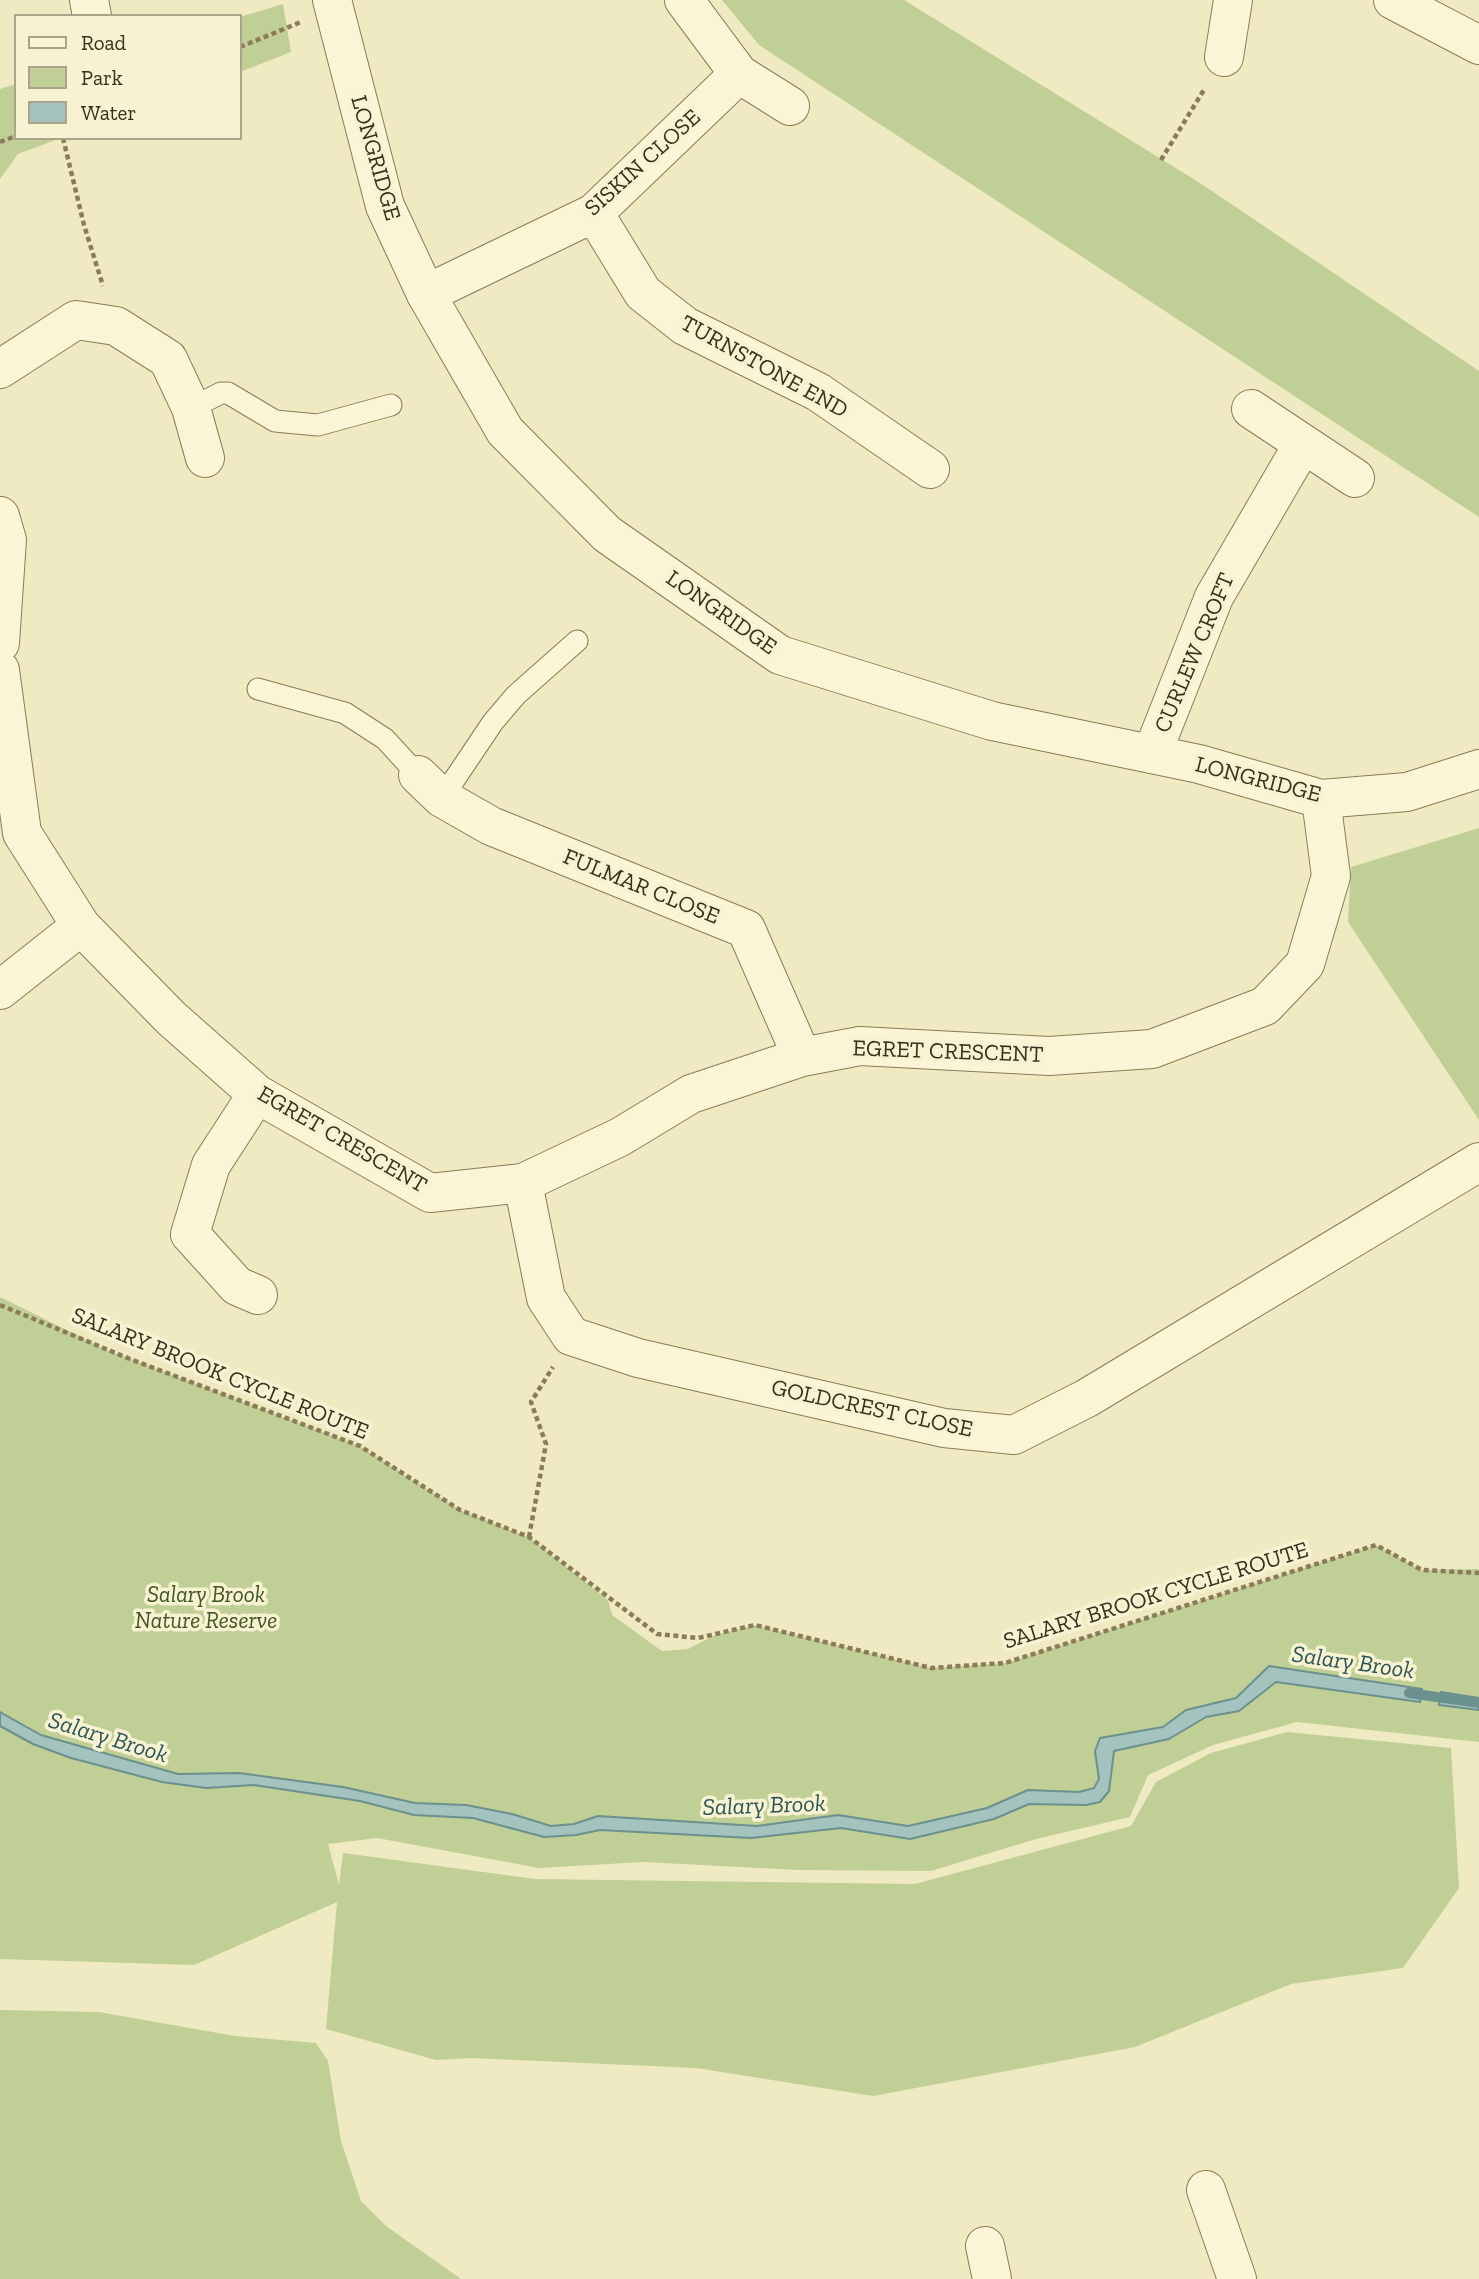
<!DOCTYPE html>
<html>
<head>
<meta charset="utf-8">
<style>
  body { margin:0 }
  #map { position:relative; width:1479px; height:2279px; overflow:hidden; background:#f0eac2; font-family:"Zilla Slab",serif }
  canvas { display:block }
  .legend { position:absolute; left:14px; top:14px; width:228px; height:126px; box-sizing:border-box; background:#f7f2d2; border:2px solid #aba48a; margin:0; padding:9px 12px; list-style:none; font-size:21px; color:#3a2f1d }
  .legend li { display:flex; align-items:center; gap:14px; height:35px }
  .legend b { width:35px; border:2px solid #aba48a }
</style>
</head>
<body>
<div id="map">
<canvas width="1479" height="2279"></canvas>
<ul class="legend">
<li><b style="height:9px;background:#faf5d5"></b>Road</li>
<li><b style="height:19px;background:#bfcf95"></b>Park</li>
<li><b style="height:19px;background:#a4c2be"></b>Water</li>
</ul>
</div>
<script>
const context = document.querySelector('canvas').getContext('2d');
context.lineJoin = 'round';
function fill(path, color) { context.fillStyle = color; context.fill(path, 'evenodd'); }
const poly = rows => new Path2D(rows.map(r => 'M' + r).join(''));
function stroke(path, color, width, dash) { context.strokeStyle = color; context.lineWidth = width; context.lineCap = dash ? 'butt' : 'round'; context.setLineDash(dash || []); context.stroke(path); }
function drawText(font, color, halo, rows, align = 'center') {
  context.font = font + ' "Zilla Slab",serif'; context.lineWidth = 7; context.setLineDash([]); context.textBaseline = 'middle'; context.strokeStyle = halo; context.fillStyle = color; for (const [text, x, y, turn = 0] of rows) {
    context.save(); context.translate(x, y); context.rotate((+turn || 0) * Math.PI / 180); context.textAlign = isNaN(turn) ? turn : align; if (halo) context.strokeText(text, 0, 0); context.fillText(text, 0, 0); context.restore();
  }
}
const green = poly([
  [722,0,904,0,1200,183,1479,371,1479,517,759,45],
  [283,4,291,52,240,72,240,17],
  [16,84,16,138,61,138,18,154,0,179,0,89],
  [1479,828,1479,1120,1348,922,1351,867],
  [0,1297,105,1349,360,1446,460,1510,529,1537,608,1600,612,1615,662,1651,688,1649,715,1635,755,1625,931,1668,1005,1663,1376,1545,1422,1570,1479,1569,1479,1742,1297,1722,1213,1745,1148,1775,1130,1817,1036,1839,931,1871,798,1870,643,1862,539,1868,377,1838,328,1844,339,1885,343,1853,535,1879,915,1884,1131,1826,1156,1782,1211,1753,1287,1732,1451,1748,1459,1888,1403,1968,1291,1984,1135,2047,873,2096,696,2068,472,2058,436,2060,326,2029,337,1902,194,1965,0,1959],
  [0,2010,99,2012,235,2036,316,2043,328,2061,341,2141,361,2201,386,2226,461,2279,0,2279]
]);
const water = poly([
  [1269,1666,1422,1689,1420,1702,1276,1682,1239,1711,1206,1717,1169,1739,1114,1751,1109,1791,1100,1802,1086,1805,1029,1804,994,1819,910,1839,841,1828,751,1838,600,1830,576,1835,544,1837,473,1818,414,1815,360,1801,254,1785,206,1788,162,1782,71,1758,33,1744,0,1726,0,1712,41,1735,178,1774,239,1773,343,1787,415,1803,466,1805,512,1814,551,1826,574,1824,598,1816,757,1826,838,1815,908,1826,987,1808,1028,1790,1079,1792,1094,1788,1099,1779,1095,1751,1100,1738,1163,1727,1186,1710,1236,1698,1269,1666],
  [1441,1692,1479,1698,1479,1710,1439,1705,1441,1692]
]);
const stream = poly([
  [1409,1693,1479,1703]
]);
const path = poly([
  [240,47,301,22],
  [63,138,84,225,103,286],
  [0,142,16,136],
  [1161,160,1205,88],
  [0,1305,130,1359,360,1446,460,1510,529,1537,657,1634,698,1638,755,1625,931,1668,1005,1663,1376,1545,1422,1570,1479,1573],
  [529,1537,546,1444,531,1402,553,1367]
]);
const service = poly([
  [191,408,221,393,228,393,275,421,318,425,391,405],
  [258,689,345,713,385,739,418,775],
  [442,798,493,722,516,695,577,641]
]);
const minor = poly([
  [89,0,92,16],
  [1393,0,1479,45],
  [1224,57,1233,0],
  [739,74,790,106],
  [594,213,643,293,685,326,818,392,930,469],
  [426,294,594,213,739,74,684,0],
  [0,369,76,320,116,326,168,359,191,408,205,458],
  [1251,409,1355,478],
  [0,516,7,540,0,643],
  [0,670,22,833,81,926,171,1018,257,1094,430,1193,523,1183,620,1137,691,1094,802,1057,860,1046,1049,1056,1152,1049,1265,1006,1305,964,1331,876,1321,799],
  [1152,754,1214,597,1303,444],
  [418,775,442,798,491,826,746,929,802,1057],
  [0,990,81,926],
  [257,1094,211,1165,190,1234,237,1286,258,1295],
  [523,1183,546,1298,571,1336,638,1358,944,1428,1014,1435,1087,1398,1479,1162],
  [1206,2190,1237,2279],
  [985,2246,992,2279]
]);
const tertiary = poly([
  [332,0,385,206,426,294,505,431,607,534,780,655,992,721,1199,764,1321,799,1407,792,1479,769]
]);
const streetNames = [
  ["LONGRIDGE",375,158,74],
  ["SISKIN CLOSE",643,163,-42],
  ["TURNSTONE END",764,367,29],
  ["LONGRIDGE",721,613,35],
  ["CURLEW CROFT",1195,653,-67],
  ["LONGRIDGE",1258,780,14],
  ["FULMAR CLOSE",641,887,22],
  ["EGRET CRESCENT",948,1052,2],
  ["EGRET CRESCENT",342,1140,30],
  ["SALARY BROOK CYCLE ROUTE",220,1374,22],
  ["GOLDCREST CLOSE",872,1409,12],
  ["SALARY BROOK CYCLE ROUTE",1156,1596,-17]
];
const parkNames = [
  ["Salary Brook",206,1595],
  ["Nature Reserve",206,1621]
];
const waterNames = [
  ["Salary Brook",1353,1663,8],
  ["Salary Brook",108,1738,17],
  ["Salary Brook",764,1806,-2]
];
fill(green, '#bfcf95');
fill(water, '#a4c2be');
stroke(water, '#6b918e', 2);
stroke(stream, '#6b918e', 10);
stroke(service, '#8b7b58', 23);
stroke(minor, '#8b7b58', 40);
stroke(tertiary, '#8b7b58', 40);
stroke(path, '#8b7b58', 4.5, [5, 3.5]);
stroke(service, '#faf5d5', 21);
stroke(minor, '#faf5d5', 38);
stroke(tertiary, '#faf5d5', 38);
drawText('23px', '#3a2f1d', '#f7f2d2', streetNames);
drawText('italic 23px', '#415723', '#f7f2d2', parkNames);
drawText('italic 24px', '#2c565a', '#f7f2d2', waterNames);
</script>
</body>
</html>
